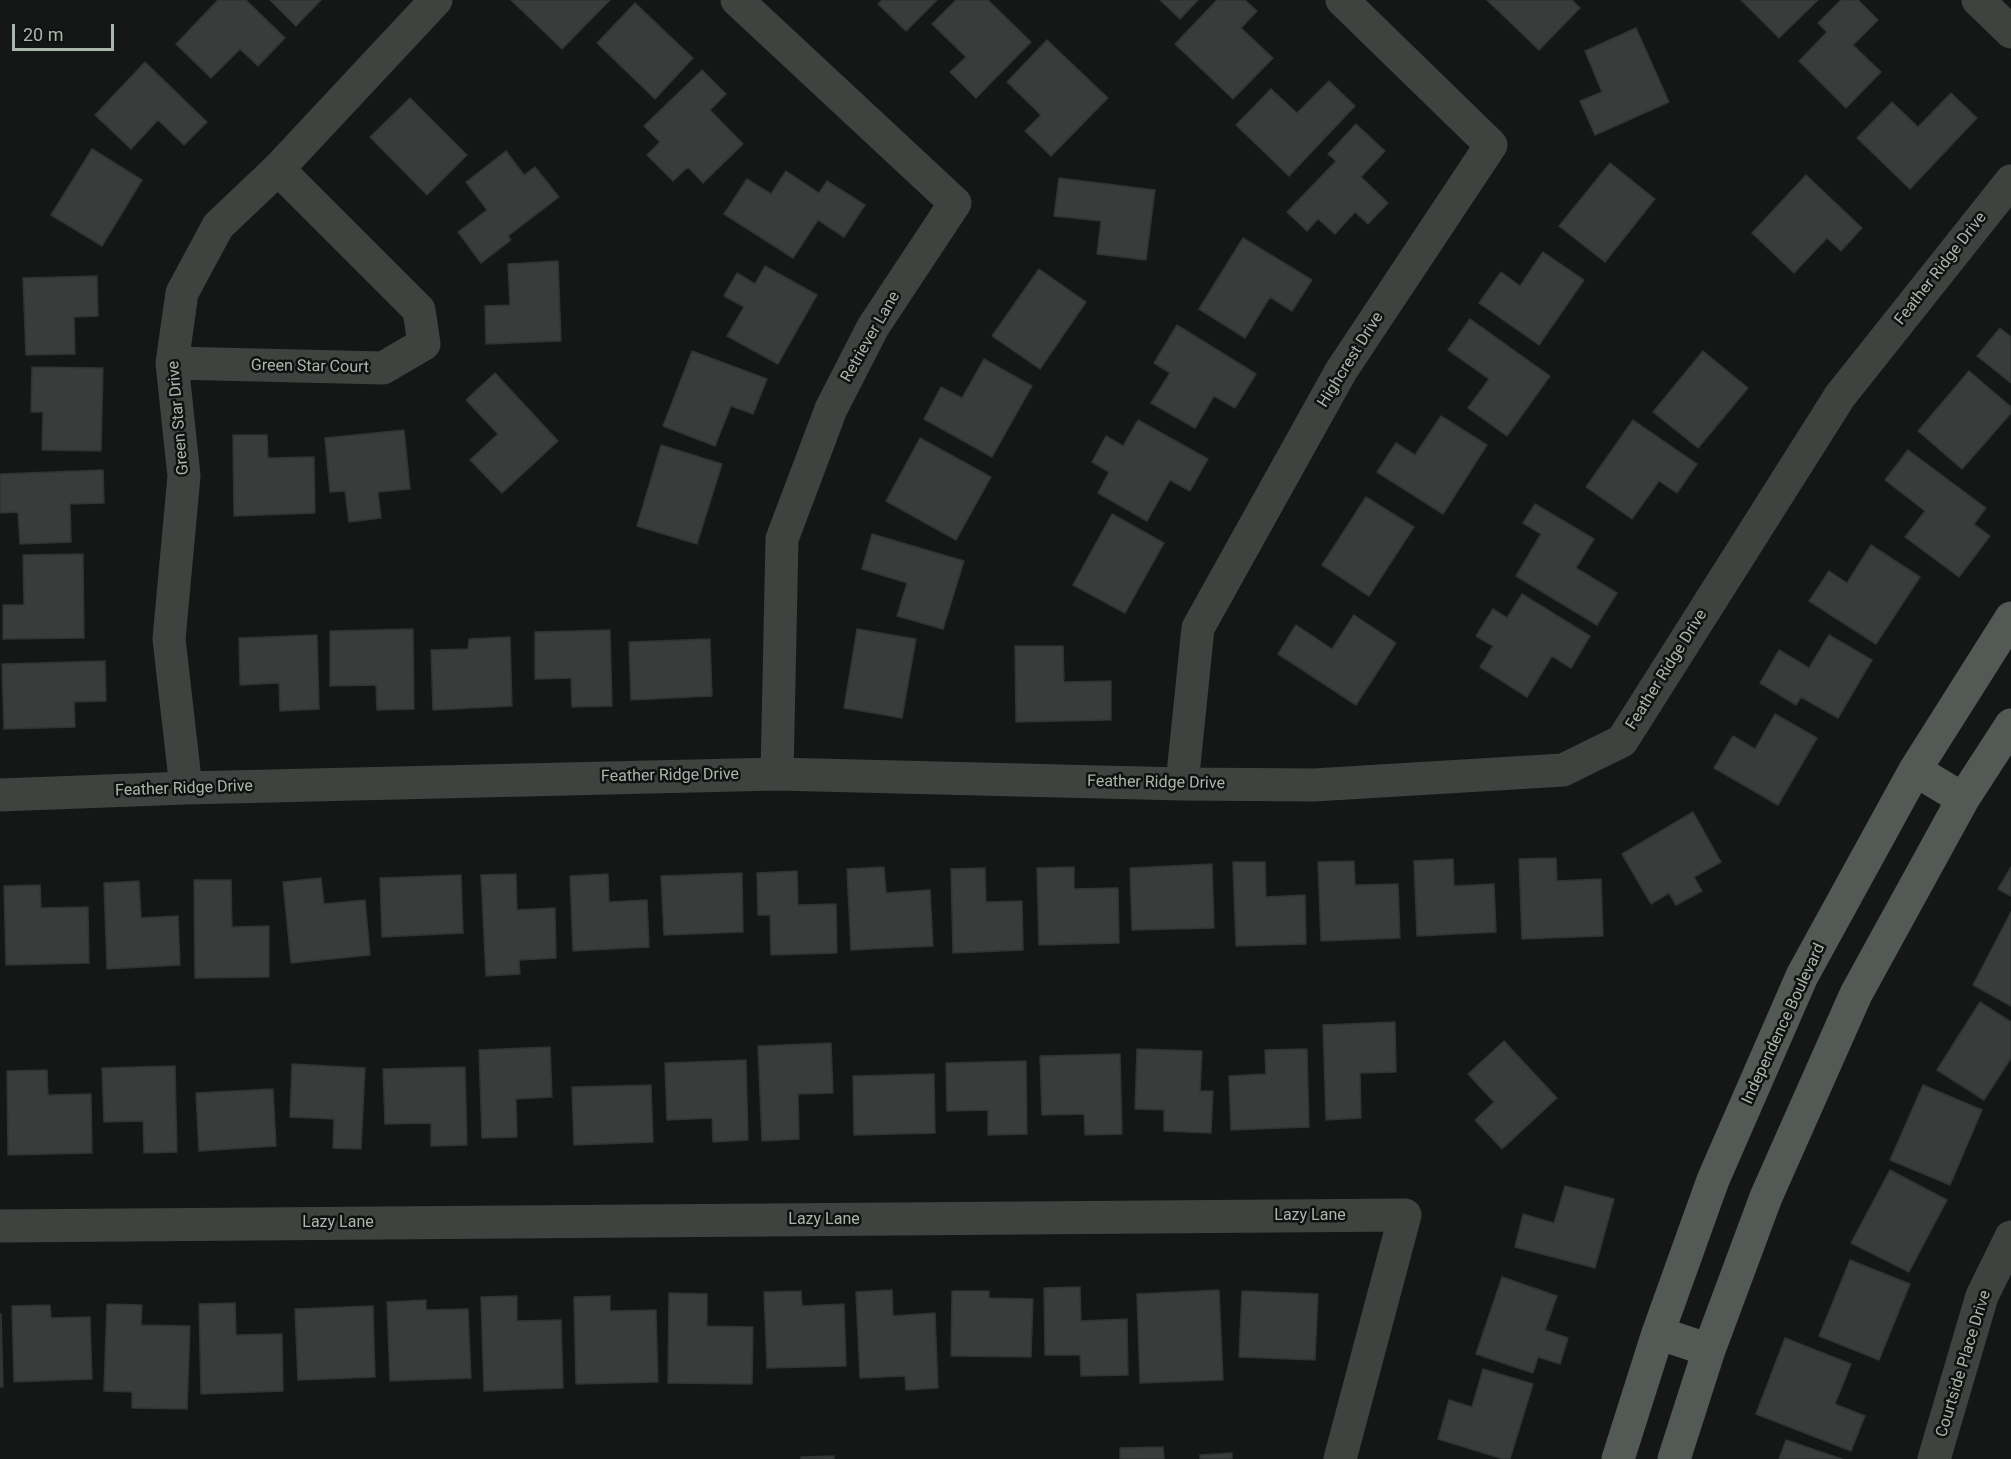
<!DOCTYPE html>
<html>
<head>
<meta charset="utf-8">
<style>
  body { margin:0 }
  #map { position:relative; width:2011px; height:1459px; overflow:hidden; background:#151716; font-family:Roboto,sans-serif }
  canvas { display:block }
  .scale { position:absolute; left:12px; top:24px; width:102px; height:27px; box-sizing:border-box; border:3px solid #a9b6ac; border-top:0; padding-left:8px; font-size:18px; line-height:21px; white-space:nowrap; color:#a9b6ac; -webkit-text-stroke:4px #101211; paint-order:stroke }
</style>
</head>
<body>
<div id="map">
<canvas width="2011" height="1459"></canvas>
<div class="scale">20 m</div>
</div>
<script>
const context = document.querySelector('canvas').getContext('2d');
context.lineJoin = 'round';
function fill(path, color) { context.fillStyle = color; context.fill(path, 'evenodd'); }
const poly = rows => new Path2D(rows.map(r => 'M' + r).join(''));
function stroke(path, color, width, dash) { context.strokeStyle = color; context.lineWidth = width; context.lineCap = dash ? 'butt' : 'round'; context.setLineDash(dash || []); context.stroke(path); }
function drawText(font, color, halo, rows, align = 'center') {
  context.font = font + ' Roboto,sans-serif'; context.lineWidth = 5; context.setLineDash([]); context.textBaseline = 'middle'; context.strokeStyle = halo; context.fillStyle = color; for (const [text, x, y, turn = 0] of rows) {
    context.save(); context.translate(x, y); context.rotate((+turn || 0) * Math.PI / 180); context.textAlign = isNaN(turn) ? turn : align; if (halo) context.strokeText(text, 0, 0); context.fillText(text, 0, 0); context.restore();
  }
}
const building = poly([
  [218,0,246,0,285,38,258,66,240,49,211,78,176,44,218,0],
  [270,0,321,0,296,26,270,0],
  [511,0,610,0,562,49,511,0],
  [882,0,937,0,906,31,878,4,882,0],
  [956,0,988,0,1031,42,976,98,950,72,966,57,932,24,956,0],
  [1160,0,1198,0,1180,19,1160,0],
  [1217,0,1245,0,1257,11,1241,28,1273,58,1233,99,1175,44,1217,0],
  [1487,0,1572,0,1580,8,1539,50,1487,0],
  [1741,0,1818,0,1779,38,1741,0],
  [1841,0,1858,0,1878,20,1853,45,1881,72,1846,108,1799,61,1827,32,1818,23,1841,0],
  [635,3,693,58,655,99,597,43,635,3],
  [1636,28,1669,102,1595,135,1580,101,1602,92,1585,51,1636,28],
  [1047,40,1108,98,1051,156,1025,131,1041,115,1007,82,1047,40],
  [145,62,207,122,184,145,158,120,131,149,95,115,145,62],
  [702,70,726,94,710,110,743,144,703,183,688,167,673,181,647,155,660,142,644,126,702,70],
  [1329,81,1355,106,1289,176,1236,125,1271,89,1297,113,1329,81],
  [1951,93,1977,118,1910,189,1857,138,1892,102,1918,127,1951,93],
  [410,98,467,155,427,195,370,137,410,98],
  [1356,124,1385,151,1361,177,1388,203,1368,224,1355,212,1335,234,1318,219,1307,231,1287,212,1336,161,1328,154,1356,124],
  [92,149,142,180,102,246,51,215,92,149],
  [506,151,524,175,535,167,559,197,508,236,511,240,481,263,458,232,487,210,466,182,506,151],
  [1610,163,1655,199,1605,262,1559,226,1610,163],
  [786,171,819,193,827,181,865,205,844,237,818,220,793,258,724,214,747,179,771,194,786,171],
  [1806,175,1862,228,1841,251,1827,238,1794,273,1752,233,1806,175],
  [1059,178,1155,190,1146,260,1097,254,1101,221,1054,216,1059,178],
  [1243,238,1312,280,1292,311,1270,297,1245,338,1199,309,1243,238],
  [1543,252,1584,280,1539,345,1479,303,1501,272,1520,286,1543,252],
  [558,261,561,341,486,344,485,306,510,305,508,264,558,261],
  [765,266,817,295,778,364,727,336,744,307,724,296,737,273,755,284,765,266],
  [1039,269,1086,302,1040,369,992,336,1039,269],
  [97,276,98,316,74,317,75,354,26,355,23,278,97,276],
  [1470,319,1550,376,1507,436,1468,408,1489,379,1448,350,1470,319],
  [1177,325,1256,374,1235,408,1214,396,1195,428,1151,403,1170,373,1154,363,1177,325],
  [2000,328,2011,337,2011,383,1977,356,2000,328],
  [692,351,767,379,753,414,731,406,715,446,663,426,692,351],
  [1703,351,1748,388,1698,448,1653,412,1703,351],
  [984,359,1032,386,992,457,924,419,941,387,962,398,984,359],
  [32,367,103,368,101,451,42,450,43,412,31,412,32,367],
  [1969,371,2011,407,2011,413,1962,469,1918,431,1969,371],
  [495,373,558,441,502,493,470,460,498,434,466,400,495,373],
  [1441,416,1487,445,1443,514,1377,472,1396,443,1415,455,1441,416],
  [1138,420,1208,459,1190,491,1170,480,1147,521,1098,493,1109,472,1092,462,1106,436,1123,446,1138,420],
  [1633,420,1697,464,1677,493,1659,481,1632,519,1586,487,1633,420],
  [404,430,410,489,378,492,381,518,349,522,345,491,330,492,325,438,404,430],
  [233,435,267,435,268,458,314,457,315,513,234,516,233,435],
  [920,438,991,477,956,540,886,501,920,438],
  [661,445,722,464,697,544,637,526,661,445],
  [1908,450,1986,508,1974,524,1990,536,1959,577,1905,537,1925,511,1885,480,1908,450],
  [103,470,104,503,70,504,71,542,20,544,18,512,0,513,0,474,103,470],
  [1366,497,1414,527,1369,596,1322,565,1366,497],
  [1535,504,1594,539,1576,568,1617,593,1597,625,1516,576,1541,534,1523,523,1535,504],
  [1112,514,1164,543,1125,613,1073,585,1112,514],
  [872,534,964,561,943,629,897,616,907,583,862,569,872,534],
  [1871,545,1920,577,1876,644,1809,601,1829,571,1847,583,1871,545],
  [83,554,84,638,3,639,3,605,24,605,23,555,83,554],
  [1522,594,1590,636,1571,668,1552,656,1527,697,1480,667,1493,646,1476,636,1493,609,1507,618,1522,594],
  [1354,615,1396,643,1356,705,1278,654,1296,625,1332,649,1354,615],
  [413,629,414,709,377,710,376,685,330,686,330,631,413,629],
  [857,629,916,639,902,718,844,708,857,629],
  [610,630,612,706,572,707,571,678,535,679,535,632,610,630],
  [317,635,319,709,280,711,279,683,240,685,239,638,317,635],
  [1829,635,1872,660,1838,718,1801,697,1796,705,1760,683,1779,650,1809,668,1829,635],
  [510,637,512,706,433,710,431,650,468,649,469,639,510,637],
  [710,639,712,696,631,700,629,642,710,639],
  [1015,646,1063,646,1064,682,1111,681,1111,720,1016,722,1015,646],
  [105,661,106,701,74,702,75,727,4,729,2,664,105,661],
  [1775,714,1817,738,1778,805,1714,768,1733,736,1755,749,1775,714],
  [1693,812,1721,862,1694,877,1702,891,1676,905,1669,893,1651,904,1622,854,1693,812],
  [1556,858,1557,881,1601,879,1603,936,1522,939,1519,859,1556,858],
  [1453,859,1454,886,1494,884,1496,932,1417,936,1414,861,1453,859],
  [1354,861,1355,885,1398,884,1400,938,1321,941,1318,862,1354,861],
  [1233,862,1265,862,1266,897,1305,895,1306,944,1236,946,1233,862],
  [1212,864,1214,928,1132,930,1130,868,1212,864],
  [884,867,886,893,930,890,933,946,851,950,847,869,884,867],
  [1074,867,1074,889,1118,888,1119,943,1039,945,1037,868,1074,867],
  [2011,867,2011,896,1998,889,2011,867],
  [985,868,986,902,1022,901,1023,950,953,953,951,869,985,868],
  [797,871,798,905,836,904,837,953,771,955,770,915,758,915,757,873,797,871],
  [742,873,743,932,664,935,661,876,742,873],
  [516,874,517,910,555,908,556,958,519,960,520,974,486,976,481,875,516,874],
  [608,874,609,902,647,900,649,947,573,951,570,876,608,874],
  [461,875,463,933,382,937,380,878,461,875],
  [321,878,324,904,365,900,370,955,291,963,283,882,321,878],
  [194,880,231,880,232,927,269,926,269,977,195,978,194,880],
  [139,881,141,918,178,916,180,965,107,969,104,883,139,881],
  [40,885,41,908,88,907,89,963,6,965,4,886,40,885],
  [2011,912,2011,1006,1973,985,2011,912],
  [1980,1002,2011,1022,2011,1058,1984,1100,1937,1070,1980,1002],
  [1395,1022,1396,1072,1360,1073,1361,1118,1326,1120,1323,1025,1395,1022],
  [1504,1041,1557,1098,1502,1149,1475,1120,1494,1102,1468,1074,1504,1041],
  [831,1043,833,1093,798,1094,799,1139,762,1141,758,1046,831,1043],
  [550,1047,552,1097,516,1099,517,1137,482,1138,479,1050,550,1047],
  [1137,1049,1202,1051,1200,1091,1213,1091,1211,1133,1164,1131,1164,1110,1135,1109,1137,1049],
  [1307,1049,1309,1127,1231,1130,1229,1076,1266,1074,1265,1050,1307,1049],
  [1120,1054,1122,1134,1085,1135,1084,1114,1042,1115,1040,1056,1120,1054],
  [746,1060,748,1140,713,1142,712,1118,667,1120,665,1063,746,1060],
  [1026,1061,1027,1134,988,1135,988,1110,947,1111,946,1063,1026,1061],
  [292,1064,365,1068,361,1149,333,1148,334,1119,290,1117,292,1064],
  [175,1066,177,1152,144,1153,143,1121,104,1122,102,1068,175,1066],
  [465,1067,467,1145,431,1146,431,1123,385,1124,383,1069,465,1067],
  [47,1070,48,1095,91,1094,92,1153,8,1155,7,1071,47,1070],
  [934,1074,935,1133,854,1135,853,1076,934,1074],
  [651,1085,653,1142,574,1145,572,1087,651,1085],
  [1923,1085,1982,1110,1950,1185,1890,1160,1923,1085],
  [273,1089,276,1146,199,1151,196,1093,273,1089],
  [1890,1170,1947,1200,1909,1272,1851,1243,1890,1170],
  [1565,1186,1614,1199,1595,1268,1515,1247,1523,1214,1554,1223,1565,1186],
  [1850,1260,1910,1284,1879,1360,1819,1336,1850,1260],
  [1502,1277,1557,1296,1545,1330,1568,1338,1560,1364,1538,1357,1533,1373,1476,1354,1502,1277],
  [1080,1287,1081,1321,1127,1319,1128,1375,1081,1376,1080,1355,1045,1355,1044,1288,1080,1287],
  [892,1290,893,1316,935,1313,938,1388,906,1390,905,1376,860,1378,856,1292,892,1290],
  [1219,1290,1223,1380,1140,1383,1137,1294,1219,1290],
  [801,1291,802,1306,844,1304,846,1366,767,1368,764,1292,801,1291],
  [952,1291,989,1291,989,1298,1033,1299,1031,1357,951,1356,952,1291],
  [1242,1291,1318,1294,1315,1360,1239,1357,1242,1291],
  [669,1293,707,1294,707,1326,753,1327,752,1384,668,1383,669,1293],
  [517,1296,517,1321,561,1320,563,1388,484,1391,481,1297,517,1296],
  [610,1296,610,1311,656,1310,658,1382,576,1384,574,1297,610,1296],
  [426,1300,426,1310,468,1309,471,1378,390,1381,387,1302,426,1300],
  [235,1303,236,1335,282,1334,283,1391,201,1394,199,1304,235,1303],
  [107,1304,142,1305,141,1325,190,1326,187,1409,132,1408,132,1392,104,1391,107,1304],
  [50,1305,51,1318,90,1317,92,1379,14,1382,12,1306,50,1305],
  [373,1306,375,1377,298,1380,295,1309,373,1306],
  [1,1314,3,1387,0,1387,0,1314,1,1314],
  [1785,1338,1851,1364,1835,1404,1865,1416,1851,1451,1756,1414,1785,1338],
  [1483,1369,1533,1384,1510,1459,1503,1459,1438,1439,1449,1400,1472,1407,1483,1369],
  [1786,1440,1842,1459,1779,1459,1786,1440],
  [1163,1447,1164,1459,1120,1459,1120,1448,1163,1447],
  [1232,1453,1232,1459,1200,1459,1200,1455,1232,1453],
  [834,1456,834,1459,801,1459,801,1457,834,1456]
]);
const minor = poly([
  [737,0,955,203,873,327,831,409,782,539,777,774],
  [1978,0,2011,32],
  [172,363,383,368,424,344,419,310,278,169],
  [1182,784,1198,628,1341,371,1491,145,1342,0],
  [186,788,169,639,184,476,172,363,182,293,218,226,278,169,436,0],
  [0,795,186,788,777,774,1182,784,1314,785,1563,770,1622,741,1840,396,2011,181],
  [0,1226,1405,1215,1340,1459],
  [1934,1459,1982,1296,2011,1237]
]);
const major = poly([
  [1915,770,1963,799],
  [1658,1333,1709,1350],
  [1618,1459,1658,1333,1713,1180,1802,976,1915,770,2011,618],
  [1674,1459,1709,1350,1766,1197,1856,994,1963,799,2011,725]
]);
const streetNames = [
  ["Feather Ridge Drive",1941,269,-52],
  ["Retriever Lane",871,337,-60],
  ["Highcrest Drive",1351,360,-58],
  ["Green Star Court",310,367,1],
  ["Green Star Drive",179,418,-95],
  ["Feather Ridge Drive",1667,670,-58],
  ["Feather Ridge Drive",670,776,-1],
  ["Feather Ridge Drive",1156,783,1],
  ["Feather Ridge Drive",184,789,-2],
  ["Independence Boulevard",1784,1024,-65],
  ["Lazy Lane",1310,1216],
  ["Lazy Lane",824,1220],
  ["Lazy Lane",338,1223],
  ["Courtside Place Drive",1964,1364,-73]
];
fill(building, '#383c3a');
stroke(building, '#303332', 1.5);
stroke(minor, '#3e4340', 33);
stroke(major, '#535a56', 33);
drawText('16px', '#a9b6ac', '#101211', streetNames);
</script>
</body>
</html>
